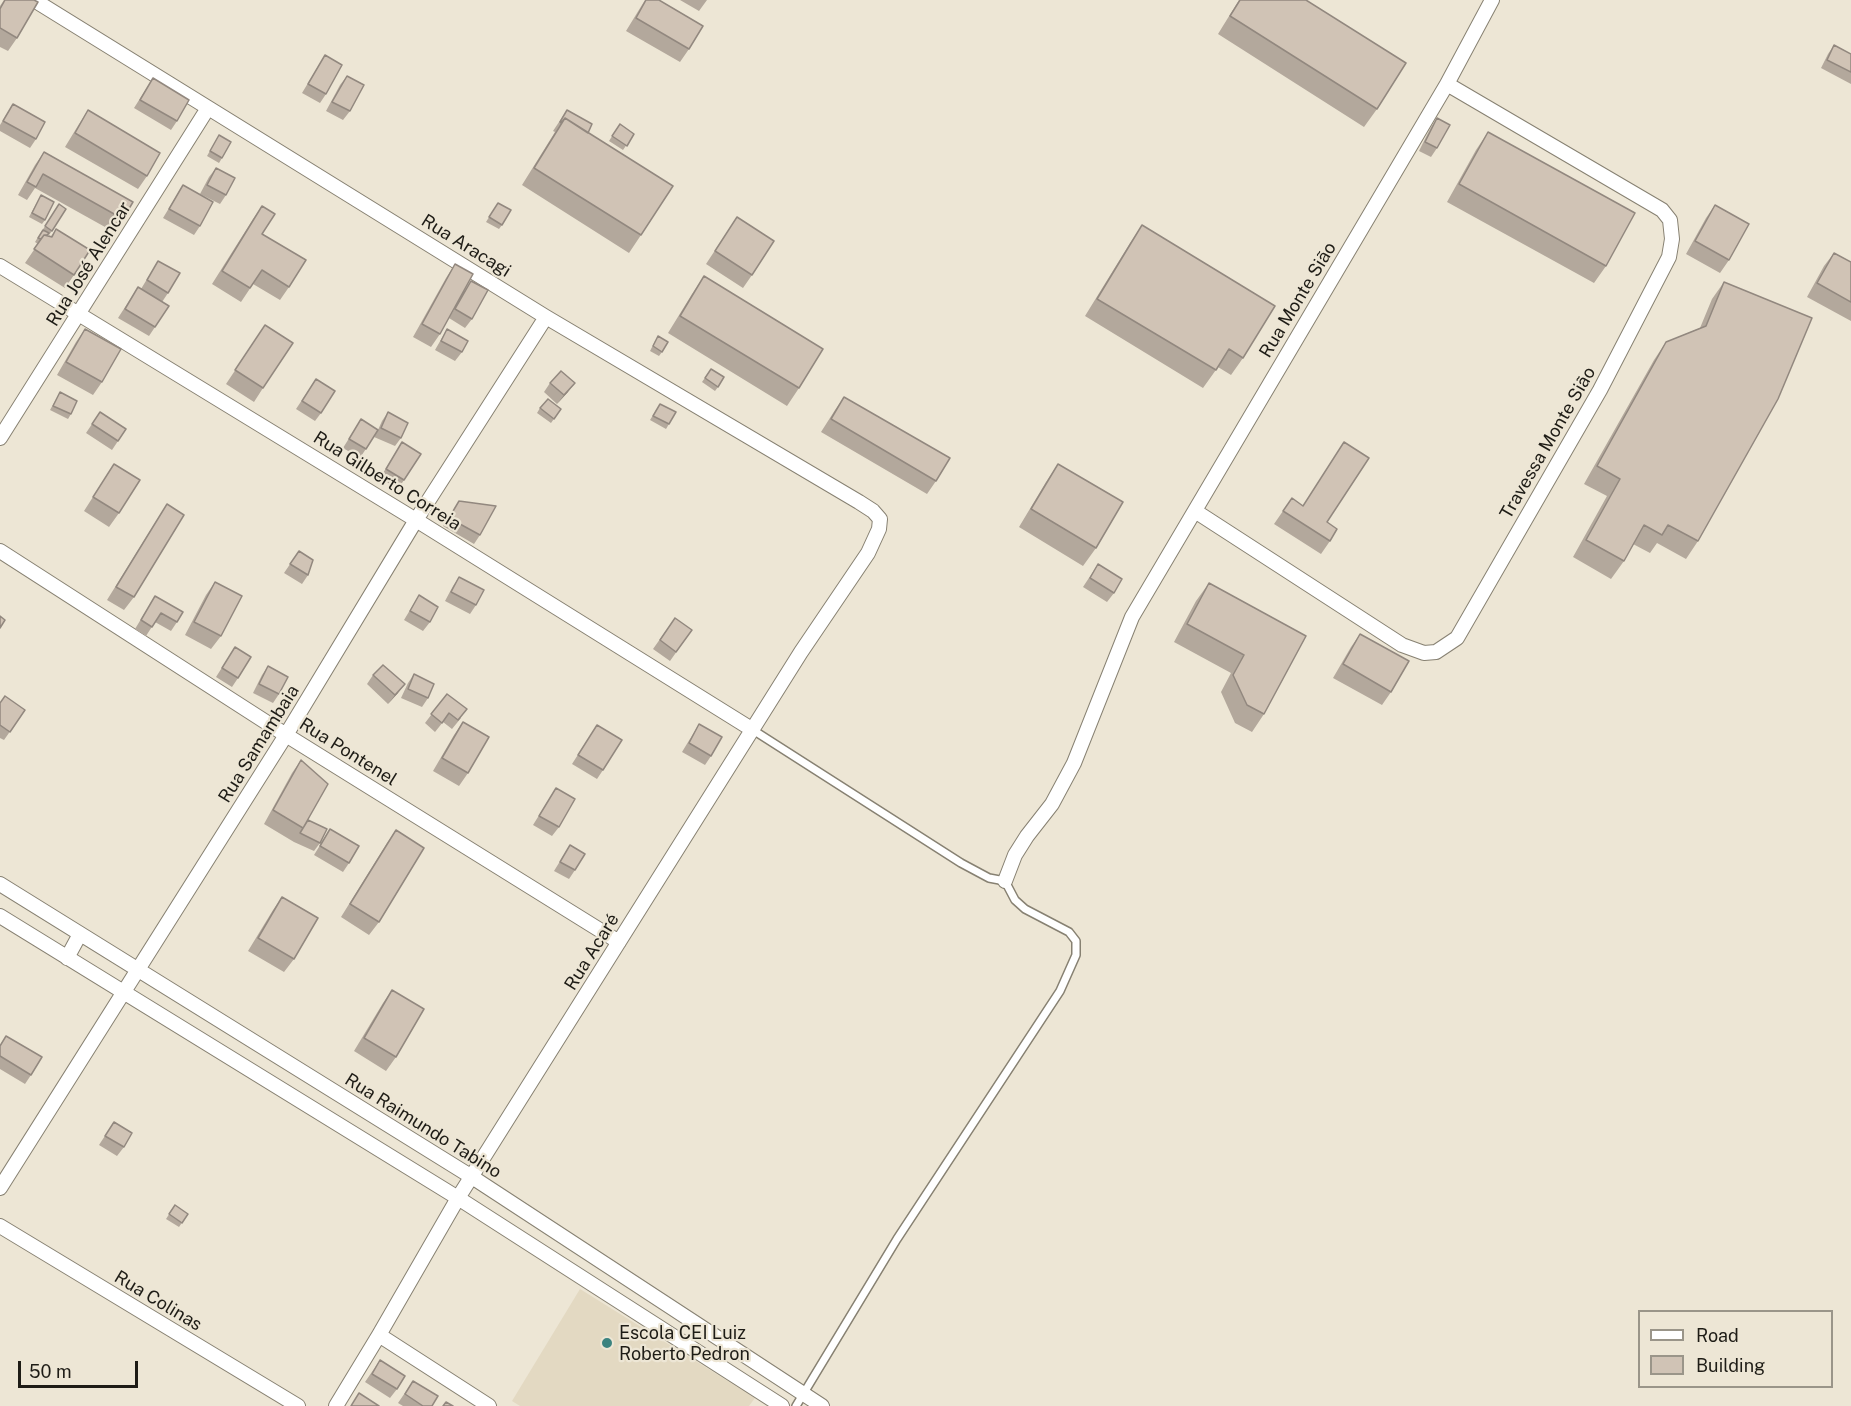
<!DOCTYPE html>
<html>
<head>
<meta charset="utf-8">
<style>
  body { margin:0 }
  #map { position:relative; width:1851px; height:1406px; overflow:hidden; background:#ede6d5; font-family:"Public Sans",sans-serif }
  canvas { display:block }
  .legend { position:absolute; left:1638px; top:1310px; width:195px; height:78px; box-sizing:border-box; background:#ede6d5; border:2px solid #9a9589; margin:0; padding:8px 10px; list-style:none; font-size:18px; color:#1e1c16 }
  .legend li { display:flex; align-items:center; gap:12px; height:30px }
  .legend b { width:30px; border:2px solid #9a9589 }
  .scale { position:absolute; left:18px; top:1361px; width:120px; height:27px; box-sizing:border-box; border:3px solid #1e1c16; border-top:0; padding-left:8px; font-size:18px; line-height:21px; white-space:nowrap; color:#1e1c16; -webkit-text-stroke:4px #ede6d5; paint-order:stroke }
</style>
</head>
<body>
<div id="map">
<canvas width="1851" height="1406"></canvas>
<ul class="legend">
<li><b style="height:8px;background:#fff"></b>Road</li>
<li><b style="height:16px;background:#d0c3b5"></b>Building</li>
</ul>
<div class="scale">50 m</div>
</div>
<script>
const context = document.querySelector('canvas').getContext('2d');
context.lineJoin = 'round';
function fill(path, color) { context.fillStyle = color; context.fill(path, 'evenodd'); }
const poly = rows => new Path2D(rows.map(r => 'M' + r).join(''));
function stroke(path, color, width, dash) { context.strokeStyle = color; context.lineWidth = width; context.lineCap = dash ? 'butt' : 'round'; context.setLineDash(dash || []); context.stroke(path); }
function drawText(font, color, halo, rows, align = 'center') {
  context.font = font + ' "Public Sans",sans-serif'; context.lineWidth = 4.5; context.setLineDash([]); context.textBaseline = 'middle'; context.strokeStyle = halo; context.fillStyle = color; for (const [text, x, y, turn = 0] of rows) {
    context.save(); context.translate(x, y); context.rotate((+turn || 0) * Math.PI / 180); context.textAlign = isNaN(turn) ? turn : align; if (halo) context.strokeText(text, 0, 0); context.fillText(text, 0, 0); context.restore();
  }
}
const built = poly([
  [580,1289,755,1398,749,1406,520,1406,512,1401]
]);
const service = poly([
  [753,730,961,863,989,878,1005,881,1015,900,1025,909,1069,932,1076,941,1076,955,1060,991,897,1239,796,1406]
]);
const minor = poly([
  [34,0,546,317,859,502,873,511,880,519,879,529,868,553,801,652,458,1198,379,1335,336,1406],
  [0,266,416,520,753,730],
  [0,438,208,108],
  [1195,511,1402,645,1424,653,1436,652,1457,638,1600,390,1669,257,1672,239,1670,220,1662,210,1447,84],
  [0,551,286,735,619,942],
  [1005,881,1015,855,1027,836,1052,804,1074,763,1132,617,1447,84,1492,0],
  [0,884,472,1177,822,1406],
  [0,916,458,1198,782,1406],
  [67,958,80,934],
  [0,1188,286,735,416,520,546,317],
  [0,1226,298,1406],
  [379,1335,489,1406]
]);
const wall = poly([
  [4,0,34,0,17,38,8,51,0,47,0,6],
  [645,0,659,0,689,49,680,62,626,31],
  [680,0,707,0,699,11],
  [1239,0,1306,0,1377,109,1364,127,1218,34],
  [1834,45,1851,54,1851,84,1821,68,1828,54],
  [325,55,326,94,320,103,302,93],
  [347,76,350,111,343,120,326,111,340,85],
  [153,78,177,121,171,130,134,108],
  [13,104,36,139,30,148,0,131,0,125],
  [88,110,147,176,138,189,65,147,79,124],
  [567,110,588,133,641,235,629,253,522,185,555,132,553,131],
  [1437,118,1437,148,1431,157,1419,151,1431,127],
  [620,124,634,134,623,150,609,141],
  [1488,132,1606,266,1594,283,1447,202,1476,150],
  [219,135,222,158,219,163,207,156],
  [44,152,123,219,114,232,35,188,27,200,18,195,35,165],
  [216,168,226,195,220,204,200,194,209,177],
  [183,185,200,226,194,235,163,218],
  [41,195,45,220,42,224,29,217],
  [498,203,502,225,499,229,486,222],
  [59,204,52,231,49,235,47,235,51,236,56,229,74,275,65,288,25,263,38,244,35,242],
  [1715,205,1729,260,1720,273,1686,254,1706,218],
  [262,206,262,234,289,287,280,300,253,284,241,302,212,284,253,219],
  [737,217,752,275,743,288,706,264],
  [1142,225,1243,358,1231,375,1218,367,1203,388,1085,316,1130,243],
  [1834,253,1851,262,1851,321,1807,297,1824,266],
  [158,261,168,293,162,302,155,327,149,336,118,318,138,287,141,289],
  [455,264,440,334,431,347,413,337,446,278],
  [704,276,799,388,787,406,668,333,692,294],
  [471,281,472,319,465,328,449,318],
  [1724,282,1698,541,1686,559,1657,543,1650,553,1633,544,1624,561,1611,579,1573,557,1607,496,1584,484,1654,360,1666,342,1700,328,1712,299],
  [85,329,102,382,93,395,57,375,76,342],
  [447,329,462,352,455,361,435,350],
  [256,339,263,388,254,402,226,384],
  [655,341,662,352,659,356,650,351],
  [711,369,718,387,715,391,702,382],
  [316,379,321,413,315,421,296,409],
  [550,383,568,392,557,404,544,392],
  [60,392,71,414,68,419,50,410],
  [844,397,936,481,927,494,821,432,835,410],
  [660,404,669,424,666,429,650,420],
  [540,408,561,409,551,423,537,413],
  [100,412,126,429,112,450,86,433],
  [388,412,401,438,395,446,374,437,378,430,360,458,343,448,361,419,378,430,382,421],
  [402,442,404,480,398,489,380,478],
  [1344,442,1327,522,1330,541,1321,554,1274,524,1292,498,1303,506],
  [114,464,119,513,109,527,84,511],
  [1058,464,1096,548,1083,566,1019,527,1046,482],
  [459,501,480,535,474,544,443,526],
  [167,504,134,597,124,610,107,600,158,518],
  [299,551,308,575,302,584,284,573],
  [1098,564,1114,593,1107,602,1083,587],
  [459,577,476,605,470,614,445,601,453,586],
  [215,582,221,636,211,649,185,635,206,595],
  [1209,583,1306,636,1264,714,1252,732,1235,723,1221,692,1231,673,1174,642,1196,601],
  [419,595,430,622,423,631,404,620],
  [155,596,177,622,171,631,155,622,146,636,135,629],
  [675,618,692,630,670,661,653,649],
  [1360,634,1391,692,1382,705,1333,678,1351,647],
  [235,647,238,678,232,687,216,677],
  [268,666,279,694,273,703,253,693,262,675],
  [414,674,428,698,422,707,401,698,408,683],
  [373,675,398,693,388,704,367,684],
  [447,694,461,718,452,729,443,722,435,732,425,723],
  [0,703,25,710,4,740,0,738],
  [463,722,468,773,459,786,433,771,454,735],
  [699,724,711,756,705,765,682,752],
  [597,725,603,770,597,779,572,764],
  [301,760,308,820,320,843,314,851,294,842,264,824,292,773],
  [556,788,559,827,552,836,533,825],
  [330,829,349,863,343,872,314,855],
  [396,830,379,922,369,935,341,917,387,843],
  [570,845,575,870,569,879,554,871],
  [282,897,294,959,284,972,248,951,273,910],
  [392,990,396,1057,386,1071,354,1051,383,1003],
  [6,1036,31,1075,25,1084,0,1069,0,1045],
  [114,1122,124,1147,117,1156,99,1145],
  [175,1205,188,1214,179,1227,166,1219],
  [380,1360,397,1389,390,1398,365,1382],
  [413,1381,432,1406,403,1406,398,1403]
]);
const shadedWall = poly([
  [575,383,568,392,557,404,564,395],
  [405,684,398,693,388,704,395,695]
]);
const building = poly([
  [5,0,34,0,38,2,17,38,0,28,0,9,5,0],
  [646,0,659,0,703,26,689,49,636,18,646,0],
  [1240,0,1306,0,1406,63,1377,109,1230,16,1240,0],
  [1834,45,1851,54,1851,72,1827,60,1834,45],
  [325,55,342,65,326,94,308,84,325,55],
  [347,76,364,85,350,111,332,102,347,76],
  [153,78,189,100,177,121,140,100,153,78],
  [13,104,45,122,36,139,3,121,13,104],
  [88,110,160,153,147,176,75,133,88,110],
  [567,110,592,124,588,133,565,118,561,123,560,122,567,110],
  [565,118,673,186,641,235,534,168,565,118],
  [1437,118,1450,125,1437,148,1425,142,1437,118],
  [620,124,634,134,627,146,612,136,620,124],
  [1488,132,1635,213,1606,266,1459,184,1488,132],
  [219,135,231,142,222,158,210,151,219,135],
  [44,152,133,202,123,219,43,174,36,187,27,182,44,152],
  [216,168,235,178,226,195,207,185,216,168],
  [183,185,213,202,200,226,169,209,183,185],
  [41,195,54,202,45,220,32,213,41,195],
  [498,203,511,210,502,225,489,217,498,203],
  [59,204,66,209,52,231,45,226,59,204],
  [1715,205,1749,224,1729,260,1695,241,1715,205],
  [262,206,275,214,262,234,306,260,289,287,262,270,250,288,222,271,262,206],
  [737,217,774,241,752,275,715,251,737,217],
  [1142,225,1275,306,1243,358,1229,349,1216,370,1097,299,1142,225],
  [56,229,90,250,74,275,34,249,44,235,52,237,56,229],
  [43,230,49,233,47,235,44,235,41,239,38,238,43,230],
  [1834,253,1851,262,1851,302,1817,283,1834,253],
  [158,261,180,273,168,293,147,280,158,261],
  [455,264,473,274,440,334,422,324,455,264],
  [704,276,823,349,799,388,680,316,704,276],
  [471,281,488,290,472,319,455,309,471,281],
  [1724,282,1812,318,1778,399,1698,541,1668,525,1662,535,1644,525,1624,561,1586,540,1620,479,1597,466,1666,342,1706,326,1724,282],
  [138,287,169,306,155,327,125,309,138,287],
  [265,325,293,343,263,388,235,370,265,325],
  [85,329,121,349,102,382,66,362,85,329],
  [447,329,468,341,462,352,441,341,447,329],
  [658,336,668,342,662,352,653,346,658,336],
  [711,369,724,377,718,387,705,378,711,369],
  [561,371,575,383,564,395,550,383,561,371],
  [316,379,335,391,321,413,302,401,316,379],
  [60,392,77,401,71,414,53,406,60,392],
  [844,397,950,458,936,481,831,419,844,397],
  [548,399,561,409,554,419,540,408,548,399],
  [660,404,676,412,669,424,653,416,660,404],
  [100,412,126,429,118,441,92,424,100,412],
  [388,412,408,423,401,438,381,428,388,412],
  [361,419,378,430,366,449,349,439,361,419],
  [402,442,421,454,404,480,386,469,402,442],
  [1344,442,1369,458,1327,522,1337,529,1330,541,1283,511,1292,498,1303,506,1344,442],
  [114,464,140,480,119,513,93,497,114,464],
  [1058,464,1123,502,1096,548,1031,509,1058,464],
  [459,501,496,506,480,535,449,518,459,501],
  [167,504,184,515,134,597,116,587,167,504],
  [299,551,313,560,308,575,290,564,299,551],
  [1098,564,1122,579,1114,593,1090,578,1098,564],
  [459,577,484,590,476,605,451,592,459,577],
  [215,582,242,596,221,636,194,622,215,582],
  [1209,583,1306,636,1264,714,1247,705,1233,675,1244,655,1187,624,1209,583],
  [419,595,438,607,430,622,410,611,419,595],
  [155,596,183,612,177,622,161,613,152,627,141,620,155,596],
  [0,616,5,620,0,628,0,616],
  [675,618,692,630,676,652,660,640,675,618],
  [1360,634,1409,661,1391,692,1343,664,1360,634],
  [235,647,251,657,238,678,222,668,235,647],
  [383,665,405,684,395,695,373,675,383,665],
  [268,666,288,677,279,694,259,684,268,666],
  [414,674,434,684,428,698,408,689,414,674],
  [447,694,467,709,458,720,449,713,442,723,431,714,447,694],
  [5,696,25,710,10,732,0,725,0,703,5,696],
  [463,722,489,737,468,773,442,758,463,722],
  [699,724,722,737,711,756,689,743,699,724],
  [597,725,622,740,603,770,578,755,597,725],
  [301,760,328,784,303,828,273,810,301,760],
  [556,788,575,799,559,827,539,816,556,788],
  [308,820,327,829,320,843,300,833,308,820],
  [330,829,359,846,349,863,320,846,330,829],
  [396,830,424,848,379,922,350,904,396,830],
  [570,845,585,854,575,870,560,862,570,845],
  [282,897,318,918,294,959,258,938,282,897],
  [392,990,424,1009,396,1057,364,1038,392,990],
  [6,1036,42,1057,31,1075,0,1056,0,1046,6,1036],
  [114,1122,132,1133,124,1147,105,1136,114,1122],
  [175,1205,188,1214,182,1223,169,1214,175,1205],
  [380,1360,405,1376,397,1389,372,1374,380,1360],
  [413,1381,438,1396,432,1406,423,1406,405,1394,413,1381],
  [359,1393,379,1406,351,1406,359,1393],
  [446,1402,453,1406,443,1406,446,1402]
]);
const markers = [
  [607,1343,6,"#3b837f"]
];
const streetNames = [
  ["Rua Aracagi",466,246,32],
  ["Rua José Alencar",89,264,-58],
  ["Rua Monte Sião",1298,300,-59],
  ["Travessa Monte Sião",1548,443,-60],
  ["Rua Gilberto Correia",387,481,32],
  ["Rua Samambaia",259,744,-58],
  ["Rua Pontenel",348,752,32],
  ["Rua Acaré",592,952,-58],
  ["Rua Raimundo Tabino",423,1126,32],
  ["Rua Colinas",158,1301,31]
];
const poiNames = [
  ["Escola CEI Luiz",619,1333],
  ["Roberto Pedron",619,1354]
];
fill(built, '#e3d9c2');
stroke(service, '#878172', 10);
stroke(minor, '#878172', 16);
stroke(service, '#fff', 7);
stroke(minor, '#fff', 14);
fill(wall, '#b3a89c');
fill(shadedWall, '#92887f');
fill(building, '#d0c3b5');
stroke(building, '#92887f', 1.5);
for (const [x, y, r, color] of markers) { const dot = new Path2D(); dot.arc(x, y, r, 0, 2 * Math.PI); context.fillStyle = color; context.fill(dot); stroke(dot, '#ede6d5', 2); }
drawText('18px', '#1e1c16', '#ede6d5', streetNames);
drawText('18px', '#1e1c16', '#ede6d5', poiNames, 'left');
</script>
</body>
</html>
